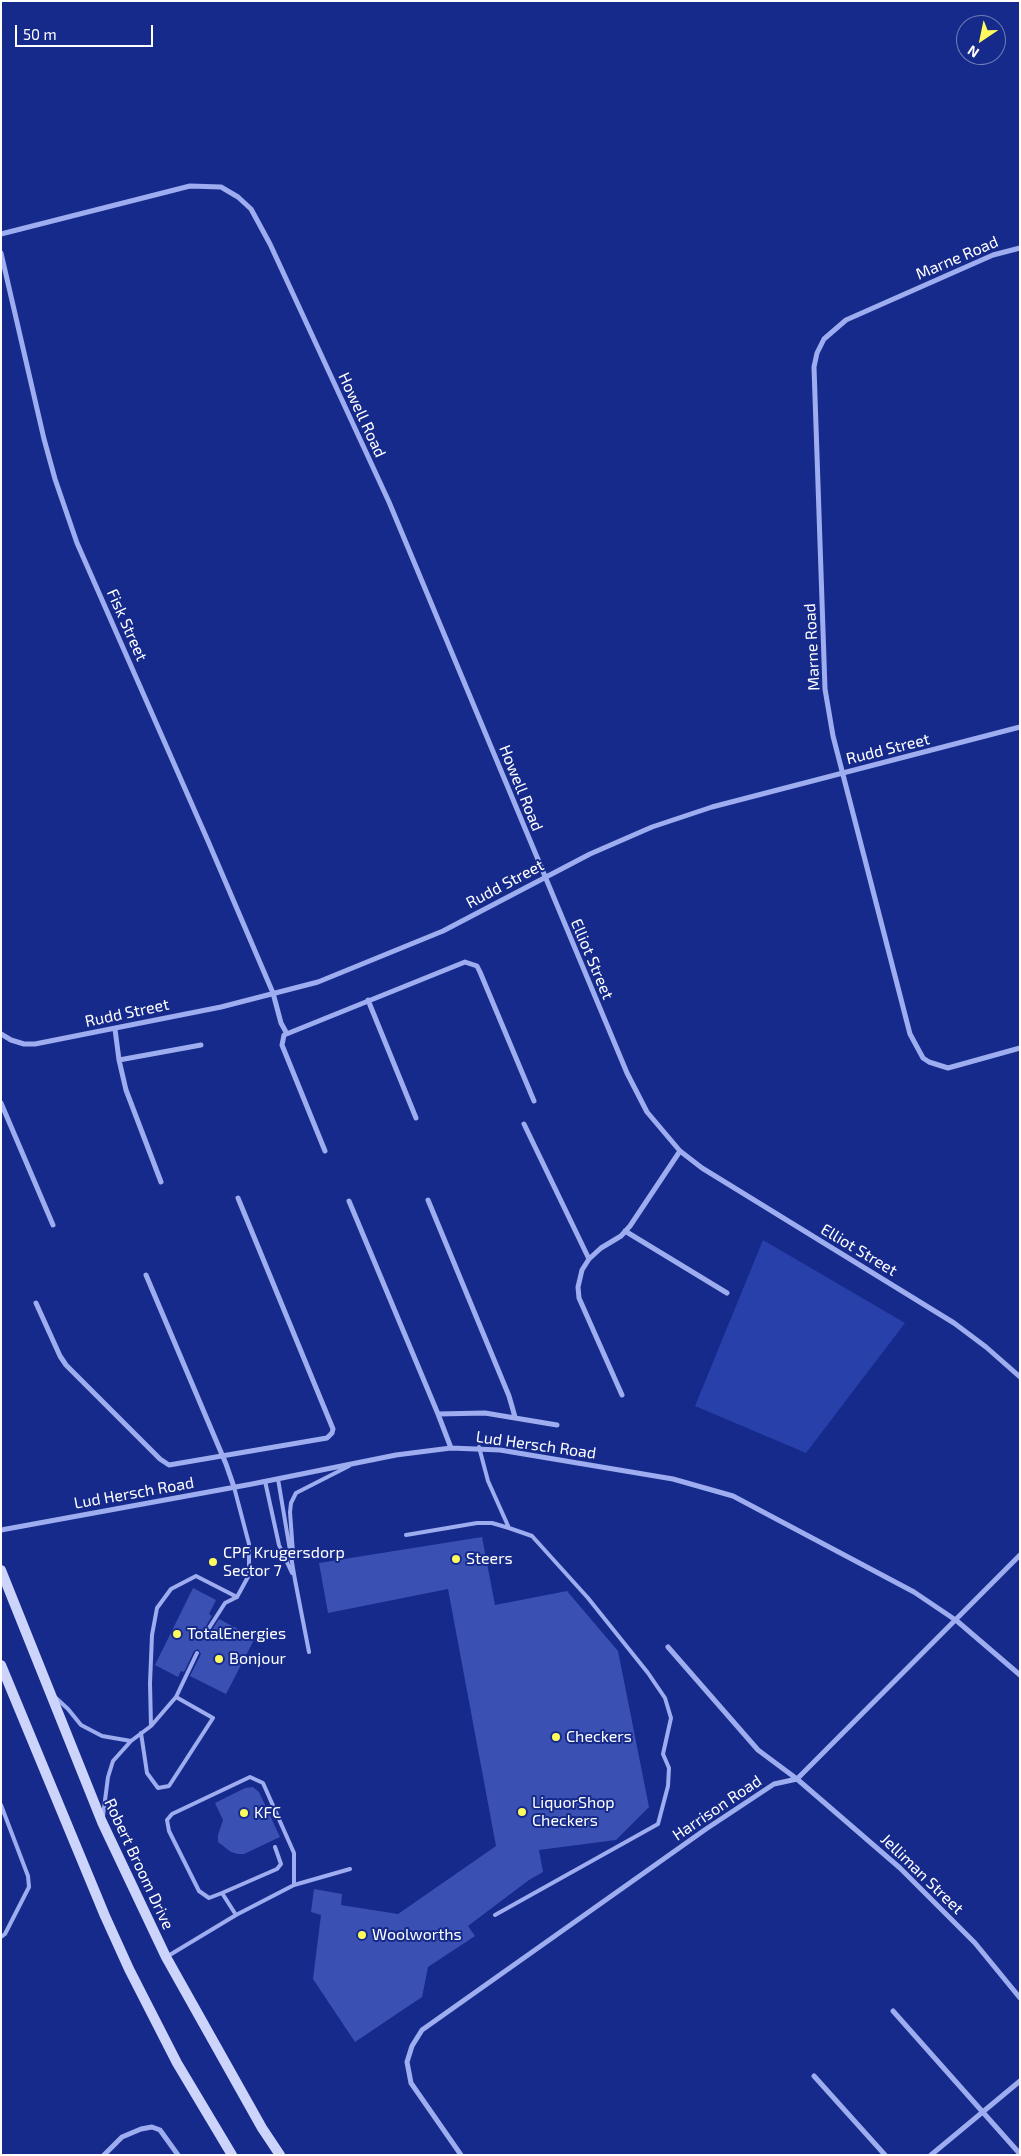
<!DOCTYPE html>
<html>
<head>
<meta charset="utf-8">
<style>
  body { margin:0 }
  #map { position:relative; width:1021px; height:2156px; overflow:hidden; background:#162a8b; font-family:"Exo 2",sans-serif }
  canvas { display:block }
  .frame { position:absolute; inset:0; border:2px solid #fff; pointer-events:none }
  .north { position:absolute; left:956px; top:15px; width:50px; height:50px; box-sizing:border-box; background:#162a8b; border:1px solid #737fb9; border-radius:50%; rotate:214deg; font-size:14px; font-weight:700; line-height:20px; text-align:center; color:#fff }
  .north::after { content:''; display:block; margin:auto; width:18px; height:22px; background:#fffb5d; clip-path:polygon(50% 0,100% 100%,50% 72%,0 100%) }
  .scale { position:absolute; left:15px; top:25px; width:138px; height:22px; box-sizing:border-box; border:2px solid #fff; border-top:0; padding-left:6px; font-size:15px; line-height:18px; white-space:nowrap; color:#fff; -webkit-text-stroke:4px #162a8b; paint-order:stroke }
</style>
</head>
<body>
<div id="map">
<canvas width="1021" height="2156"></canvas>
<div class="frame"></div>
<div class="north">N</div>
<div class="scale">50 m</div>
</div>
<script>
const context = document.querySelector('canvas').getContext('2d');
context.lineJoin = 'round';
function fill(path, color) { context.fillStyle = color; context.fill(path, 'evenodd'); }
const poly = rows => new Path2D(rows.map(r => 'M' + r).join(''));
function stroke(path, color, width, dash) { context.strokeStyle = color; context.lineWidth = width; context.lineCap = dash ? 'butt' : 'round'; context.setLineDash(dash || []); context.stroke(path); }
function drawText(font, color, halo, rows, align = 'center') {
  context.font = font + ' "Exo 2",sans-serif'; context.lineWidth = 4; context.setLineDash([]); context.textBaseline = 'middle'; context.strokeStyle = halo; context.fillStyle = color; for (const [text, x, y, turn = 0] of rows) {
    context.save(); context.translate(x, y); context.rotate((+turn || 0) * Math.PI / 180); context.textAlign = isNaN(turn) ? turn : align; if (halo) context.strokeText(text, 0, 0); context.fillText(text, 0, 0); context.restore();
  }
}
const green = poly([
  [763,1240,905,1323,806,1453,695,1406]
]);
const building = poly([
  [482,1537,495,1605,567,1591,618,1651,649,1807,616,1840,539,1850,543,1872,529,1880,468,1926,475,1936,428,1967,422,1997,355,2042,313,1979,321,1915,311,1912,314,1889,342,1894,341,1905,398,1914,496,1846,448,1589,328,1613,319,1563],
  [193,1588,216,1600,209,1614,212,1616,206,1626,207,1631,212,1630,219,1619,255,1638,226,1694,190,1676,201,1654,198,1649,194,1651,184,1672,181,1671,178,1677,155,1665],
  [253,1787,259,1792,280,1837,244,1854,238,1854,231,1852,218,1842,218,1835,223,1820,215,1803,245,1788]
]);
const lane = poly([
  [479,1447,488,1481,509,1528,532,1536,588,1598,648,1673,665,1698,671,1718,663,1754,669,1768,668,1786,658,1824,495,1915],
  [278,1479,295,1580,309,1652],
  [265,1481,279,1545,292,1573],
  [406,1535,477,1523,492,1523,509,1528],
  [293,1553,290,1512,291,1503,296,1493,349,1466],
  [209,1628,225,1603,237,1597,249,1575,249,1544,234,1487],
  [56,1698,68,1709,81,1725,102,1736,131,1741],
  [151,1726,176,1697,197,1653],
  [141,1733,147,1773,158,1788,169,1786,213,1718,176,1697],
  [1,1805,28,1876,29,1887,5,1934,1,1937],
  [103,1816,108,1777,113,1761,131,1741,151,1726,150,1683,152,1635,157,1608,171,1589,196,1576,237,1597],
  [222,1893,277,1869,281,1864,275,1847],
  [236,1915,222,1893,209,1898,199,1891,169,1831,167,1820,172,1814,250,1777,263,1783,294,1853,294,1885],
  [168,1956,236,1915,294,1885,350,1869]
]);
const street = poly([
  [1,234,190,186,221,187,238,197,251,209,270,244,389,502,627,1073,647,1112,680,1151,702,1168,954,1323,986,1347,1020,1377],
  [1020,248,993,255,846,320,824,339,817,353,814,367,825,689,833,736,910,1034,923,1058,929,1062,948,1068,1020,1048],
  [1,253,44,439,55,479,77,543,208,841,273,993,281,1023,286,1032],
  [368,1000,416,1118],
  [115,1029,119,1060,126,1090,161,1182],
  [1,1034,11,1040,24,1044,35,1044,221,1007,318,982,443,931,590,854,652,827,712,807,1020,727],
  [119,1060,201,1045],
  [1,1103,53,1225],
  [524,1124,589,1259],
  [325,1151,282,1045,284,1035,465,962,477,966,480,972,534,1101],
  [428,1200,509,1396,515,1417],
  [349,1201,438,1414,451,1448],
  [625,1231,727,1293],
  [146,1275,226,1464,234,1487],
  [36,1303,60,1356,66,1365,160,1459,169,1465,327,1438,332,1433,333,1429,238,1198],
  [622,1395,579,1298,578,1287,582,1270,589,1259,601,1248,621,1236,630,1226,680,1151],
  [438,1414,485,1413,557,1425],
  [1,1530,252,1484,396,1455,451,1448,500,1450,673,1479,733,1496,914,1592,957,1621,1020,1675],
  [668,1647,758,1750,797,1779,900,1868,975,1943,1020,1998],
  [893,2011,1020,2154],
  [814,2076,885,2155],
  [104,2155,122,2137,141,2129,152,2127,160,2130,178,2155],
  [461,2155,411,2083,407,2062,412,2046,422,2030,706,1829,774,1784,797,1779,1020,1555],
  [931,2155,1020,2081]
]);
const secondary = poly([
  [1,1570,102,1822,166,1957,262,2128,280,2155],
  [1,1665,105,1916,129,1969,177,2063,232,2155]
]);
const markers = [
  [456,1559,5,"#fffb5d"],
  [213,1562,5,"#fffb5d"],
  [177,1634,5,"#fffb5d"],
  [219,1659,5,"#fffb5d"],
  [556,1737,5,"#fffb5d"],
  [522,1812,5,"#fffb5d"],
  [244,1813,5,"#fffb5d"],
  [362,1935,5,"#fffb5d"]
];
const streetNames = [
  ["Marne Road",957,258,-23],
  ["Howell Road",362,415,65],
  ["Fisk Street",127,625,66],
  ["Marne Road",812,647,-93],
  ["Rudd Street",888,749,-14],
  ["Howell Road",521,788,68],
  ["Rudd Street",505,884,-28],
  ["Elliot Street",592,959,67],
  ["Rudd Street",127,1013,-12],
  ["Elliot Street",859,1250,31],
  ["Lud Hersch Road",536,1445,8],
  ["Lud Hersch Road",134,1493,-10],
  ["Harrison Road",717,1808,-34],
  ["Robert Broom Drive",139,1864,65],
  ["Jelliman Street",922,1874,44]
];
const poiNames = [
  ["CPF Krugersdorp",223,1553],
  ["Sector 7",223,1571],
  ["Steers",466,1559],
  ["TotalEnergies",187,1634],
  ["Bonjour",229,1659],
  ["Checkers",566,1737],
  ["LiquorShop",532,1803],
  ["Checkers",532,1821],
  ["KFC",254,1813],
  ["Woolworths",372,1935]
];
fill(green, '#2840aa');
fill(building, '#3a50b2');
stroke(lane, '#9eadef', 4);
stroke(street, '#9eadef', 5);
stroke(secondary, '#ccd4fb', 10);
for (const [x, y, r, color] of markers) { const dot = new Path2D(); dot.arc(x, y, r, 0, 2 * Math.PI); context.fillStyle = color; context.fill(dot); stroke(dot, '#162a8b', 2); }
drawText('16px', '#fff', '#162a8b', streetNames);
drawText('16px', '#fff', '#162a8b', poiNames, 'left');
</script>
</body>
</html>
